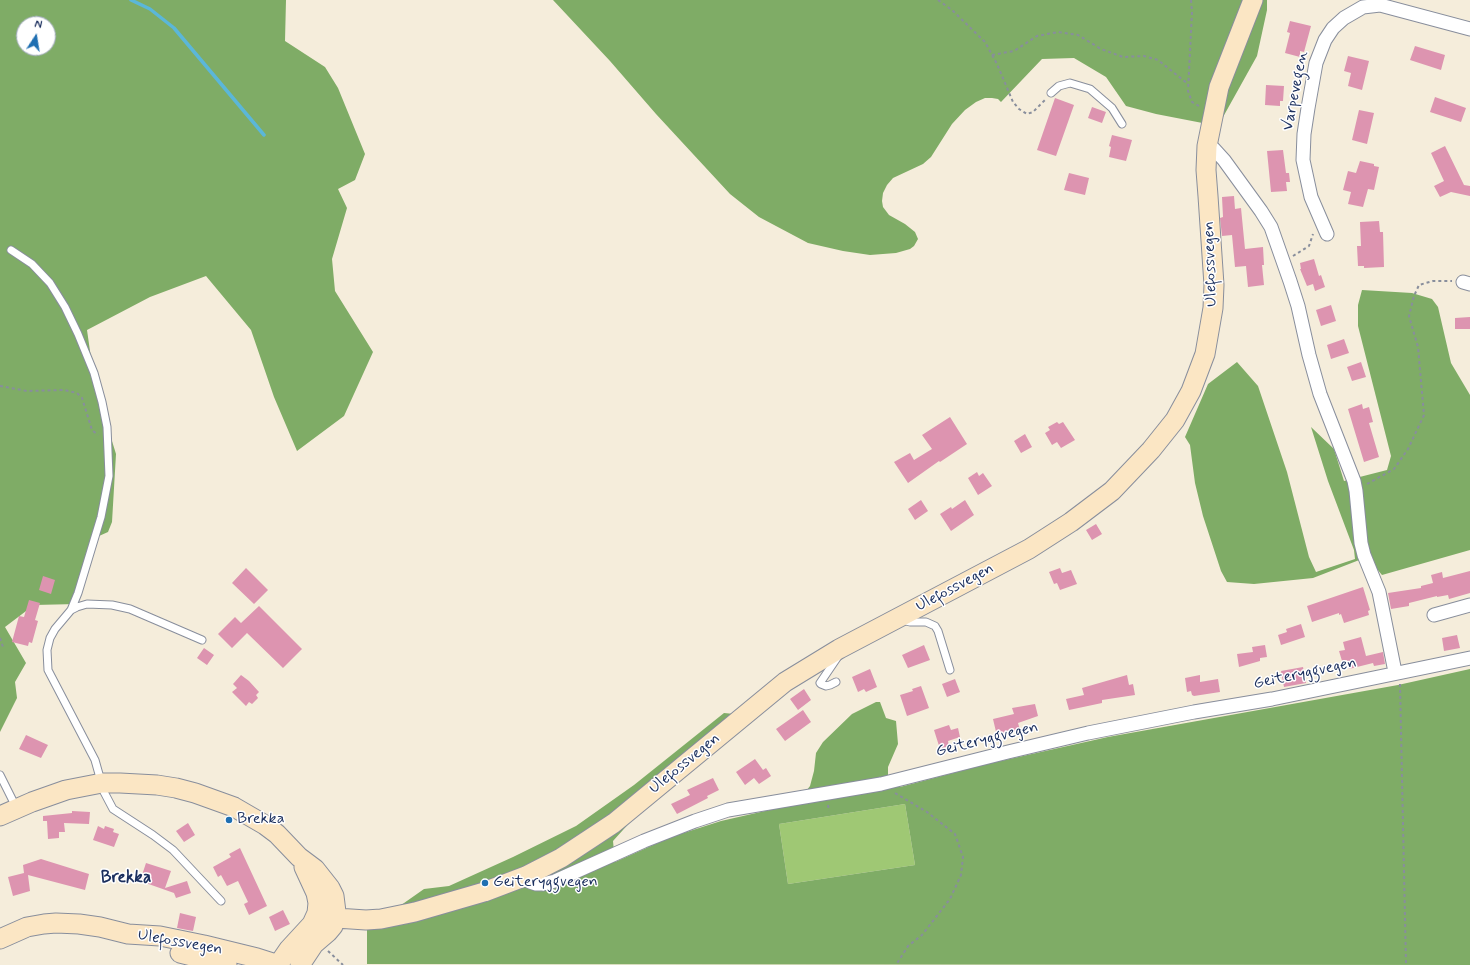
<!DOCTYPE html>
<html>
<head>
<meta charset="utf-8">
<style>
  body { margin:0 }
  #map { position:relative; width:1470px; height:965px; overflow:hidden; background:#f5eddb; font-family:Mynerve,sans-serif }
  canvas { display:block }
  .north { position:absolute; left:16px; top:16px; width:40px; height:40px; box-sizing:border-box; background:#fff; border:1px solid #a4acbf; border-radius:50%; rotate:12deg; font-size:11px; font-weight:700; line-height:16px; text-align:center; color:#1b2f5e }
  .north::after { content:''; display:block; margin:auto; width:14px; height:18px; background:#1f6fb2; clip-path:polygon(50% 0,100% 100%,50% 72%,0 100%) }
</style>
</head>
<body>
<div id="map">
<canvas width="1470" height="965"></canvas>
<div class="north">N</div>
</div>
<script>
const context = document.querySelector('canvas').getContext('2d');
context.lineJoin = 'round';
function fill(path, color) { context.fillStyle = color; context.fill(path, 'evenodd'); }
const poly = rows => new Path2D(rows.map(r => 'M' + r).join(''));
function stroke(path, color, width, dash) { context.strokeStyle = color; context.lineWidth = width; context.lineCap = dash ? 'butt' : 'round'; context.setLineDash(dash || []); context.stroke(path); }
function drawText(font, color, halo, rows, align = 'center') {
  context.font = font + ' Mynerve,sans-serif'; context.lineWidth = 3; context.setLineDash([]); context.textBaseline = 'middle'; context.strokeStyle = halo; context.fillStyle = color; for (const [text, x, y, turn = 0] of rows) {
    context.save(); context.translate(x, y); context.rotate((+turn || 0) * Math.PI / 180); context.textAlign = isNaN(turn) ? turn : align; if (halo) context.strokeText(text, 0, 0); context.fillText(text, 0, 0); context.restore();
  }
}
const green = poly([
  [905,804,915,865,788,884,779,824]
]);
const forest = poly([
  [0,0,286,0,285,41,325,67,338,88,365,154,355,180,338,189,347,208,332,259,335,291,373,352,344,416,297,451,274,397,251,330,206,276,150,297,87,330,95,386,116,454,112,522,108,532,99,536,77,604,34,605,5,627,26,663,15,682,17,698,0,732],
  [24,24,48,24,48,48,24,48],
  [553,0,1267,0,1267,10,1257,56,1218,126,1156,114,1126,106,1106,77,1074,58,1042,59,1001,102,998,99,992,98,985,98,976,102,965,110,952,124,931,157,923,164,893,178,887,185,883,193,882,201,883,207,889,215,905,224,915,232,918,239,914,246,910,249,896,253,870,255,843,251,808,243,759,217,730,194,656,114,610,61],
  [1362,290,1412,293,1432,299,1438,307,1451,363,1470,395,1470,550,1382,575,1367,557,1313,578,1254,584,1227,582,1221,571,1203,516,1195,483,1190,445,1185,437,1208,384,1237,362,1258,386,1287,472,1309,557,1316,572,1355,559,1354,550,1328,481,1311,427,1334,449,1344,481,1387,470,1391,456,1358,326,1358,305],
  [1470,669,1470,965,367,964,367,929,424,889,449,886,513,857,576,826,634,785,724,713,755,716,632,820,613,841,615,862,671,837,721,821,787,806,800,799,810,786,814,771,816,753,823,742,852,714,876,702,880,702,886,718,896,721,898,744,888,767,888,776,892,785,900,787,987,764,1108,737,1398,685],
  [905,804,915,865,788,884,779,824]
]);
const stream = poly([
  [131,0,150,9,174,28,264,135]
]);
const building = poly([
  [1290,21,1311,26,1304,52,1300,51,1300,57,1285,53,1290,33,1287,32],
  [1415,46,1445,55,1441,70,1410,60],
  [1348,56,1369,61,1362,90,1348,86,1351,73,1344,71],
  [1266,85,1284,86,1283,101,1280,101,1280,106,1265,105],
  [1435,97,1466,108,1461,122,1430,112],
  [1055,98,1074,105,1056,156,1037,150],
  [1092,107,1106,112,1102,123,1088,118],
  [1359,110,1374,113,1367,144,1352,140],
  [1112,135,1132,140,1126,161,1109,157,1111,147,1109,146],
  [1445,146,1464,185,1470,186,1470,196,1451,192,1440,197,1434,186,1444,181,1431,153],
  [1283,150,1286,173,1289,173,1290,182,1286,182,1287,191,1271,192,1267,151],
  [1360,161,1374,164,1374,166,1379,167,1374,190,1368,189,1363,207,1348,204,1351,192,1343,190,1348,171,1356,173],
  [1069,173,1089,178,1085,195,1064,190],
  [1234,196,1235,209,1241,208,1245,249,1263,247,1264,265,1262,265,1264,285,1248,287,1246,266,1235,267,1232,235,1222,236,1220,218,1223,217,1222,197],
  [1379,221,1380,232,1383,232,1384,267,1364,268,1364,266,1358,266,1357,246,1361,246,1360,222],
  [1314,259,1319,276,1321,275,1325,287,1315,291,1313,284,1307,286,1300,269,1301,269,1300,263],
  [1331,305,1336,321,1321,326,1316,310],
  [1470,317,1470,329,1455,329,1455,318],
  [1344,339,1349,353,1331,359,1327,345],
  [1361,362,1366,377,1352,381,1347,367],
  [1362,404,1363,409,1369,407,1373,422,1369,423,1379,457,1364,462,1348,409],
  [950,417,967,444,940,462,939,461,908,483,894,462,910,453,914,460,932,449,922,435],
  [1057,422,1059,424,1063,422,1075,440,1061,448,1057,442,1052,445,1045,433,1050,430,1048,427],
  [1025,434,1032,447,1021,453,1014,441],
  [977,472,979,476,983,473,992,486,978,495,968,478],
  [921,500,928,511,915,520,908,509],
  [965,500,974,515,951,531,940,514,951,507,952,509],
  [1096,524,1102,534,1092,540,1086,530],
  [246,568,268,590,254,604,232,583],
  [1060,568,1062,573,1071,570,1077,584,1060,590,1057,583,1054,584,1049,572],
  [1470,571,1470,593,1449,599,1448,595,1437,597,1437,596,1409,603,1409,606,1391,609,1388,593,1421,588,1421,586,1433,583,1431,575,1442,572,1443,578],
  [43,576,55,580,51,594,39,590],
  [1363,587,1370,610,1368,611,1369,615,1344,623,1341,614,1339,615,1339,613,1312,622,1307,606],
  [29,600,40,603,35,620,38,621,32,643,29,642,28,646,12,642,19,616,24,617],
  [259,606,302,649,283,668,247,633,232,648,218,634,235,617,241,623],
  [1301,624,1305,637,1281,645,1278,635,1287,632,1286,629],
  [1457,635,1460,648,1444,651,1442,638],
  [1361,637,1366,656,1383,652,1385,664,1374,666,1373,663,1349,669,1347,660,1342,661,1339,651,1345,650,1343,642],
  [924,645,930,660,908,668,902,655],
  [1265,645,1267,657,1260,658,1260,661,1239,667,1237,654,1253,652,1252,647],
  [204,648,214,655,207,665,197,658],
  [1303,667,1306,683,1284,687,1281,671],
  [870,669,877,687,866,692,864,689,858,692,852,677],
  [241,675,249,681,259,692,256,695,258,698,252,704,249,702,246,706,232,692,237,688,233,684],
  [1127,675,1129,685,1133,684,1135,695,1102,700,1102,703,1069,710,1066,699,1084,695,1082,688],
  [1200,675,1200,682,1218,679,1220,692,1194,696,1192,695,1191,691,1187,692,1185,678],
  [955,679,960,692,947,697,942,684],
  [921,686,929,708,907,716,900,695,913,691,912,689],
  [804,689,811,700,798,710,790,699],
  [1035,704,1038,716,1018,723,1020,730,997,736,993,719,1014,714,1012,708],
  [803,710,811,722,785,741,776,729],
  [949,725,951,730,958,728,960,737,948,741,949,746,940,749,934,730],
  [26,735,48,745,41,758,19,749],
  [755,759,763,770,766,768,771,776,759,784,754,778,745,785,736,772],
  [713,778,719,790,707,796,708,798,677,814,671,804,690,795,687,790],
  [72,811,90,812,89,824,64,823,65,832,59,832,59,838,48,839,47,821,43,821,43,816,72,813],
  [188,823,195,835,184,842,176,831],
  [98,826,104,829,105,826,114,829,113,832,119,834,114,847,93,840],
  [240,848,267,906,249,915,244,904,248,902,238,881,227,886,221,875,218,877,213,867,231,857,229,854],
  [41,859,89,874,85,890,28,875,30,891,13,896,8,877,24,873,23,865],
  [146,863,171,871,165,888,187,881,191,893,176,898,174,893,140,881],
  [283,910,290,924,275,931,269,917],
  [180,913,196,917,193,931,177,928]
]);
const path = poly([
  [938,0,952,10,985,42,997,64,1013,102,1019,109,1027,114,1033,112,1045,100],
  [1191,0,1192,12,1188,91,1192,102,1199,106],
  [992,55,1014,51,1037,36,1058,32,1078,35,1101,49,1123,57,1144,56,1158,60,1188,84],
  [1293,256,1309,246,1313,234],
  [0,386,27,391,64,390,77,393,82,398,92,430,98,435],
  [1367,484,1394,469,1408,449,1424,415,1418,347,1409,316,1414,296,1419,285,1433,281,1452,281],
  [0,638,3,647],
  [1400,684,1406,965],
  [895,793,927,812,955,834,963,857,961,875,950,899,922,935,908,946,896,965],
  [828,805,829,811],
  [328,951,343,965]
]);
const lane = poly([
  [1051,93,1059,86,1070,83,1090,89,1112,108,1122,124],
  [11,250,32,264,50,283,65,307,78,334,94,373,102,402,107,427,109,476,101,517,78,593,71,610,55,629,50,638,47,650,48,670,95,760,104,792,113,809,153,835,173,850,221,901],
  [71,610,77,607,87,604,112,605,130,609,202,640],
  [902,620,910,622,926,622,935,626,938,631,950,670],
  [836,682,830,685,826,686,821,684,820,683,839,655],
  [0,775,16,807]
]);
const street = poly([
  [1207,146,1214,149,1224,160,1261,211,1271,227,1290,281,1298,306,1309,355,1320,394,1354,481,1356,491,1361,543,1364,555,1379,592,1395,672],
  [1327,234,1311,197,1303,160,1304,134,1308,108,1316,63,1325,40,1333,28,1344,18,1363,7,1380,5,1470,29],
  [1463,282,1470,284],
  [1434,615,1470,605],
  [526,876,530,882,536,884,543,884,555,881,644,841,695,821,728,810,881,784,1008,752,1088,733,1194,712,1272,699,1470,658]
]);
const secondary = poly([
  [0,816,32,802,66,790,102,783,120,783,157,785,176,788,195,793,234,807,265,825,277,834,299,857,315,869,330,888,334,896,336,912,333,926,328,932,314,944,300,965],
  [317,913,336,918,366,920,381,919,415,912,484,892,526,876,561,858,614,823,785,682,839,649,1029,549,1071,522,1112,491,1151,450,1175,420,1191,391,1205,354,1213,308,1214,285,1208,196,1206,170,1207,146,1219,87,1253,0],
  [0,939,27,927,44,924,56,923,79,924,100,927,128,934,160,936,204,945,257,958,279,965],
  [180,953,227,965],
  [278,965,289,949,312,924,317,913,318,903,316,893,304,867]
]);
const markers = [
  [229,820,4,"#1f6fb2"],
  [485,883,4,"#1f6fb2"]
];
const streetNames = [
  ["Varpevegen",1296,91,-79],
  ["Ulefossvegen",1211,264,-92],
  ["Ulefossvegen",955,588,-28],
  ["Geiteryggvegen",1305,674,-12],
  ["Geiteryggvegen",987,740,-14],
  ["Ulefossvegen",685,764,-39],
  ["Ulefossvegen",180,943,10]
];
const poiNames = [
  ["Brekka",237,820],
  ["Geiteryggvegen",493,883]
];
const neighbourhoodNames = [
  ["Brekka",126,878]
];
fill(green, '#9fc874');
fill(forest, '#7fac66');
stroke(stream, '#5bb7d9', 3.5);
fill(building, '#dd94b0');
stroke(lane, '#888e9c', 9);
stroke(street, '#888e9c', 15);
stroke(secondary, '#888e9c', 21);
stroke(path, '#888e9c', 2, [3, 3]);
stroke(lane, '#fff', 7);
stroke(street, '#fff', 13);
stroke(secondary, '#fbe6c4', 19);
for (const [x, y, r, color] of markers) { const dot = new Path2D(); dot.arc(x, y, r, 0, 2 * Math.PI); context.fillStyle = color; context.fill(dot); stroke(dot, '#fff', 1.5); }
drawText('16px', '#1b2f5e', '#fff', streetNames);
drawText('16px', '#1b2f5e', '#fff', poiNames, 'left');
drawText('bold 17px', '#1b2f5e', '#fff', neighbourhoodNames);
</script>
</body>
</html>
